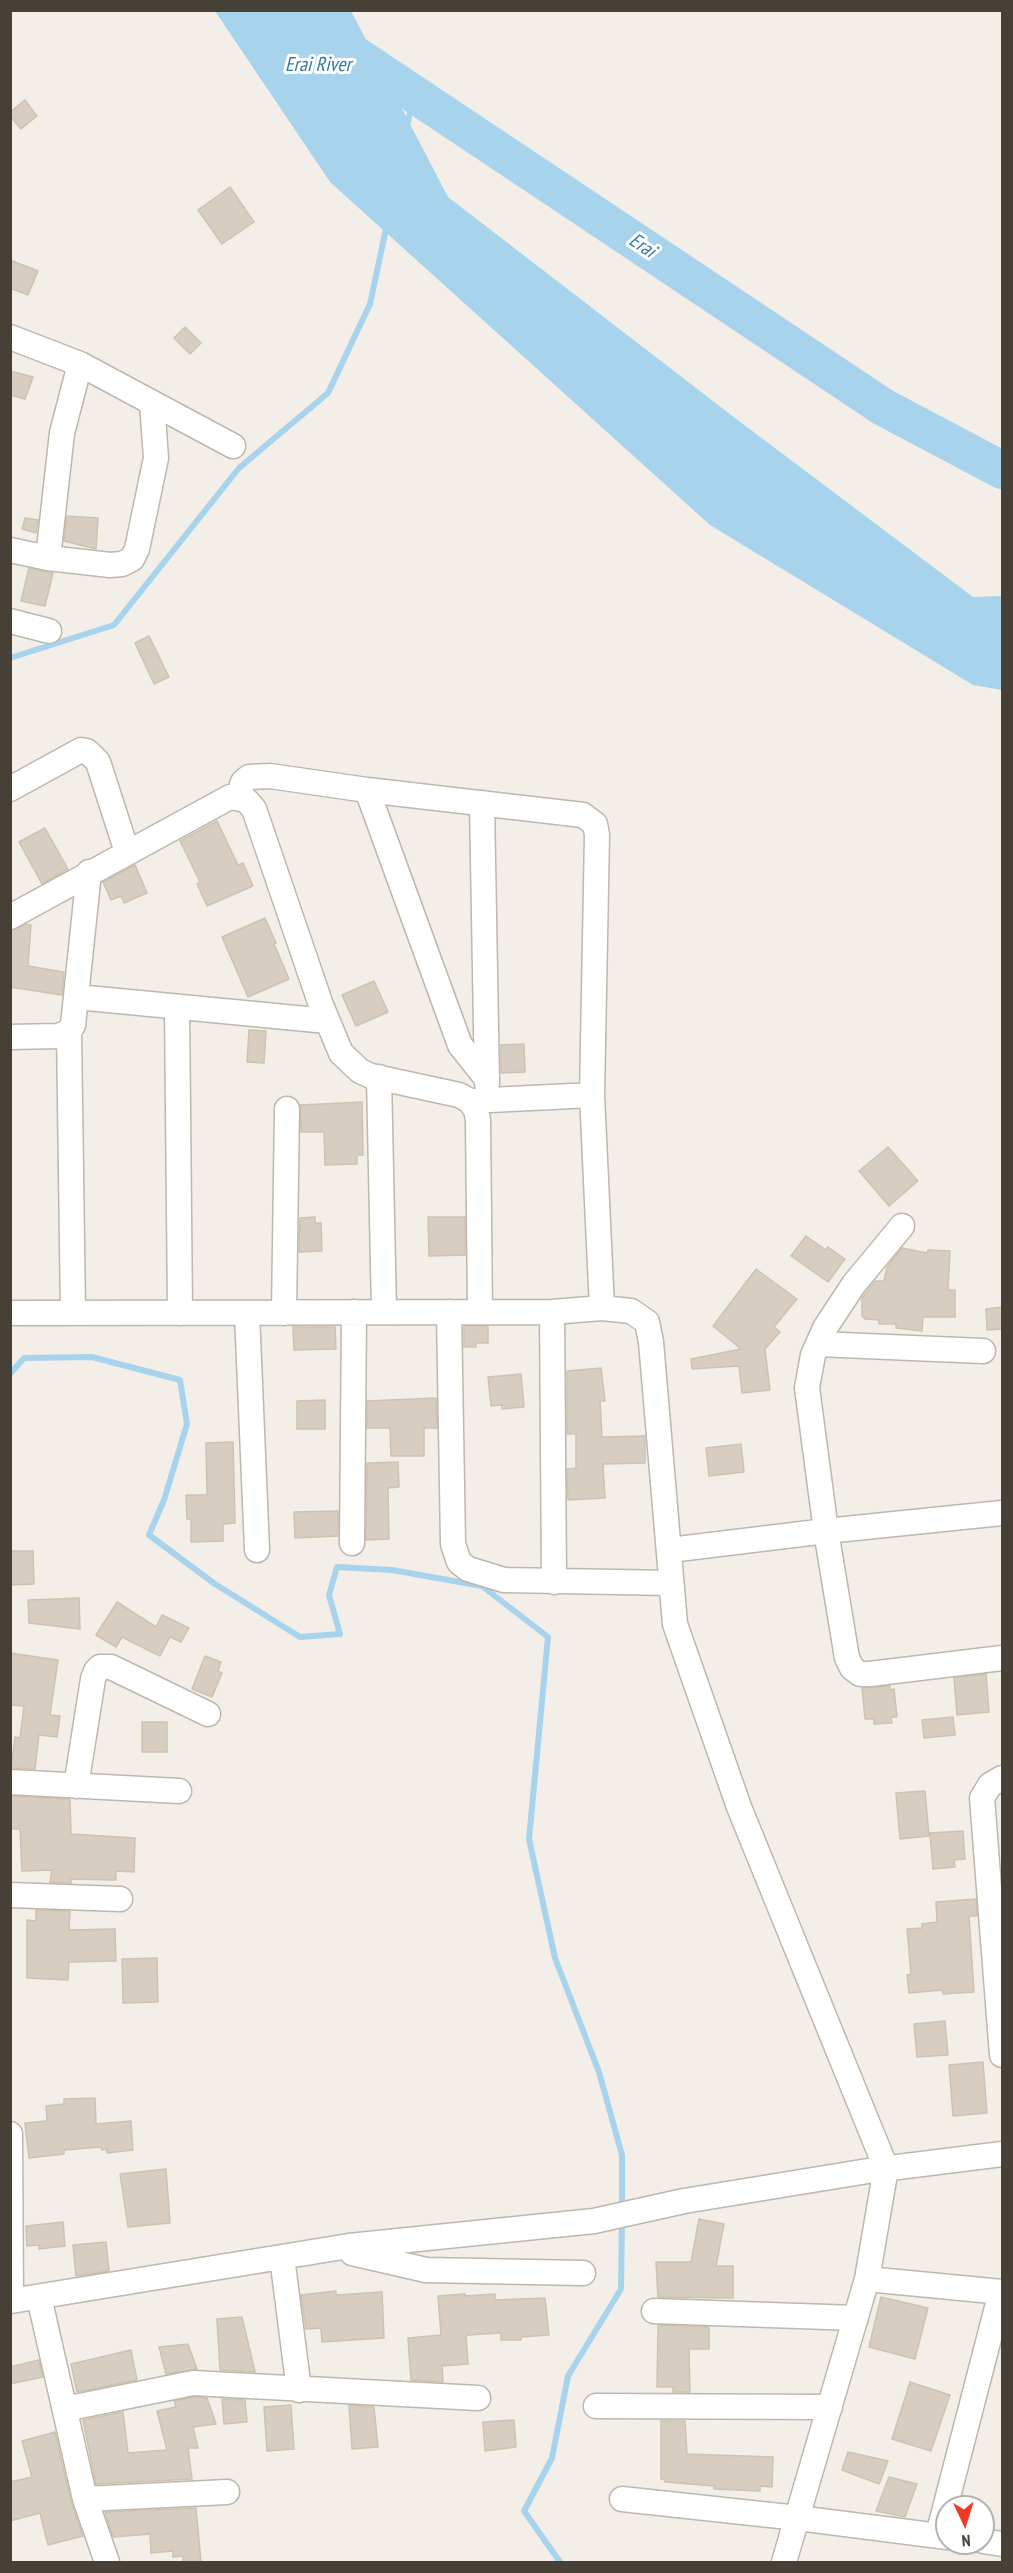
<!DOCTYPE html>
<html>
<head>
<meta charset="utf-8">
<style>
  body { margin:0 }
  #map { position:relative; width:1013px; height:2573px; overflow:hidden; background:#f3efe8; font-family:"PT Sans Narrow",sans-serif }
  canvas { display:block }
  .frame { position:absolute; inset:0; border:12px solid #464037; pointer-events:none }
  .north { position:absolute; left:935px; top:2495px; width:60px; height:60px; box-sizing:border-box; background:#fff; border:2px solid #b5b3af; border-radius:50%; rotate:176deg; font-size:16px; font-weight:700; line-height:24px; text-align:center; color:#464037 }
  .north::after { content:''; display:block; margin:auto; width:21px; height:27px; background:#f03922; clip-path:polygon(50% 0,100% 100%,50% 72%,0 100%) }
</style>
</head>
<body>
<div id="map">
<canvas width="1013" height="2573"></canvas>
<div class="frame"></div>
<div class="north">N</div>
</div>
<script>
const context = document.querySelector('canvas').getContext('2d');
context.lineJoin = 'round';
function fill(path, color) { context.fillStyle = color; context.fill(path, 'evenodd'); }
const poly = rows => new Path2D(rows.map(r => 'M' + r).join(''));
function stroke(path, color, width, dash) { context.strokeStyle = color; context.lineWidth = width; context.lineCap = dash ? 'butt' : 'round'; context.setLineDash(dash || []); context.stroke(path); }
function drawText(font, color, halo, rows, align = 'center') {
  context.font = font + ' "PT Sans Narrow",sans-serif'; context.lineWidth = 6; context.setLineDash([]); context.textBaseline = 'middle'; context.strokeStyle = halo; context.fillStyle = color; for (const [text, x, y, turn = 0] of rows) {
    context.save(); context.translate(x, y); context.rotate((+turn || 0) * Math.PI / 180); context.textAlign = isNaN(turn) ? turn : align; if (halo) context.strokeText(text, 0, 0); context.fillText(text, 0, 0); context.restore();
  }
}
const water = poly([
  [215,11,351,11,448,197,735,418,973,597,1002,596,1002,690,973,685,710,525,330,182]
]);
const stream = poly([
  [407,126,414,95],
  [10,658,114,625,239,468,328,393,370,304,387,224],
  [10,1374,24,1358,92,1357,180,1380,187,1424,164,1500,149,1535,215,1584,300,1637,340,1634,329,1595,337,1567,392,1570,482,1586,548,1637,529,1839,555,1958,599,2072,622,2155,622,2209],
  [560,2562,524,2511,552,2458,568,2376,621,2289,622,2220]
]);
const river = poly([
  [288,10,883,407,1002,470]
]);
const building = poly([
  [25,100,37,116,21,129,10,116,10,112,25,100],
  [230,187,254,222,222,244,198,210,230,187],
  [10,260,38,271,28,295,10,288,10,260],
  [185,327,201,343,190,354,174,338,185,327],
  [10,371,33,377,25,399,10,395,10,371],
  [67,516,98,518,96,549,64,541,67,516],
  [25,518,38,520,36,533,22,529,25,518],
  [29,568,53,573,45,606,21,601,29,568],
  [149,636,169,677,154,684,135,643,149,636],
  [217,821,238,865,243,863,253,886,207,906,197,884,200,882,180,841,217,821],
  [45,828,68,869,42,884,19,842,45,828],
  [135,865,147,893,124,903,121,896,111,900,103,882,135,865],
  [265,918,276,943,274,944,289,979,248,997,222,937,265,918],
  [26,924,31,925,28,966,64,972,62,995,10,987,10,931,26,924],
  [374,981,388,1012,356,1026,342,995,374,981],
  [249,1030,266,1031,264,1063,247,1062,249,1030],
  [524,1044,525,1072,501,1073,501,1045,524,1044],
  [362,1102,363,1155,357,1155,357,1164,325,1165,324,1132,301,1132,300,1105,362,1102],
  [888,1147,918,1181,889,1206,859,1171,888,1147],
  [315,1217,315,1223,321,1223,322,1251,299,1252,300,1218,315,1217],
  [428,1217,465,1217,465,1255,429,1256,428,1217],
  [806,1236,826,1250,828,1247,845,1259,828,1282,791,1256,806,1236],
  [902,1248,927,1253,928,1250,950,1251,948,1290,955,1290,955,1317,923,1317,922,1331,896,1328,896,1324,879,1324,879,1320,865,1319,862,1316,862,1298,875,1281,884,1281,887,1267,902,1248],
  [756,1269,797,1299,774,1327,780,1332,765,1349,770,1390,742,1393,739,1366,692,1369,691,1359,741,1349,713,1326,756,1269],
  [1002,1307,1002,1329,987,1330,986,1309,1002,1307],
  [464,1326,488,1326,488,1343,476,1343,476,1347,464,1347,464,1326],
  [293,1327,335,1327,336,1349,294,1350,293,1327],
  [601,1368,605,1401,600,1401,602,1437,645,1436,645,1463,603,1464,605,1498,568,1500,567,1469,576,1468,576,1434,567,1434,567,1371,601,1368],
  [521,1374,524,1407,502,1409,502,1405,491,1406,488,1377,521,1374],
  [436,1398,437,1428,424,1428,424,1456,391,1456,390,1428,367,1428,367,1401,436,1398],
  [325,1400,325,1429,297,1429,297,1401,325,1400],
  [233,1442,235,1523,223,1524,223,1541,191,1542,191,1519,187,1519,186,1495,207,1495,206,1443,233,1442],
  [741,1444,744,1472,709,1476,706,1448,741,1444],
  [398,1462,399,1487,388,1488,389,1539,366,1540,367,1463,398,1462],
  [338,1511,338,1536,295,1538,294,1512,338,1511],
  [10,1551,33,1551,34,1584,10,1585,10,1551],
  [79,1598,80,1629,29,1623,28,1600,79,1598],
  [117,1602,156,1627,162,1615,189,1628,181,1642,170,1637,160,1656,122,1637,116,1647,96,1635,117,1602],
  [10,1653,58,1660,50,1715,60,1716,57,1737,39,1735,35,1769,11,1768,15,1737,20,1738,24,1706,10,1705,10,1653],
  [205,1656,221,1662,218,1671,222,1673,212,1697,192,1689,205,1656],
  [986,1674,989,1712,957,1715,954,1678,986,1674],
  [890,1686,890,1690,894,1689,897,1717,891,1717,892,1723,874,1724,874,1719,865,1719,862,1688,890,1686],
  [953,1717,955,1735,924,1738,922,1720,953,1717],
  [142,1722,167,1722,167,1752,142,1752,142,1722],
  [925,1791,929,1836,900,1839,896,1793,925,1791],
  [10,1796,70,1799,71,1834,135,1838,134,1872,116,1871,116,1880,71,1879,71,1883,50,1882,52,1870,22,1871,20,1829,10,1829,10,1796],
  [963,1831,965,1859,954,1860,955,1867,933,1869,930,1833,963,1831],
  [976,1899,977,1916,969,1916,974,1992,943,1994,942,1990,909,1993,907,1975,911,1974,907,1929,922,1928,922,1924,937,1922,936,1902,976,1899],
  [36,1910,70,1911,69,1930,115,1929,116,1961,69,1962,68,1980,27,1978,27,1920,36,1921,36,1910],
  [157,1958,158,2002,123,2003,122,1959,157,1958],
  [945,2021,948,2055,917,2057,914,2024,945,2021],
  [983,2062,987,2113,953,2116,949,2065,983,2062],
  [95,2098,96,2124,131,2121,133,2150,107,2153,107,2149,102,2150,101,2147,64,2150,64,2154,29,2158,25,2123,47,2121,46,2106,64,2104,64,2099,95,2098],
  [166,2169,170,2223,128,2227,120,2174,166,2169],
  [699,2219,724,2224,716,2266,733,2266,733,2298,658,2297,656,2262,691,2262,699,2219],
  [63,2222,65,2246,39,2249,39,2245,27,2246,26,2226,63,2222],
  [106,2242,109,2271,76,2276,73,2245,106,2242],
  [336,2291,336,2295,382,2292,384,2338,322,2342,321,2328,306,2329,301,2295,336,2291],
  [465,2294,465,2296,495,2294,495,2300,545,2298,549,2335,521,2337,521,2340,501,2340,501,2333,468,2335,466,2336,468,2364,442,2366,443,2382,411,2380,408,2338,441,2335,438,2296,465,2294],
  [881,2297,928,2308,915,2359,869,2347,881,2297],
  [242,2317,255,2372,220,2370,217,2319,242,2317],
  [658,2325,709,2327,709,2349,689,2349,690,2392,673,2392,673,2387,657,2387,658,2325],
  [188,2344,197,2369,166,2374,159,2347,188,2344],
  [131,2350,137,2380,77,2392,71,2364,131,2350],
  [39,2360,43,2377,10,2384,10,2367,39,2360],
  [910,2382,950,2395,931,2451,892,2439,910,2382],
  [194,2397,207,2398,216,2424,193,2427,198,2448,188,2448,192,2479,96,2484,83,2420,123,2412,128,2453,167,2450,157,2411,176,2407,174,2401,194,2397],
  [222,2399,245,2400,247,2422,224,2424,222,2399],
  [291,2405,294,2449,267,2451,264,2407,291,2405],
  [349,2405,374,2407,378,2447,352,2449,349,2405],
  [514,2420,516,2447,485,2451,483,2422,514,2420],
  [661,2421,685,2421,687,2454,773,2457,772,2487,760,2486,760,2491,714,2489,714,2486,665,2482,665,2480,661,2479,661,2421],
  [55,2432,71,2502,83,2536,48,2545,40,2513,10,2521,10,2482,32,2477,22,2441,55,2432],
  [848,2452,888,2461,879,2484,842,2470,848,2452],
  [889,2477,917,2484,905,2517,876,2511,889,2477],
  [196,2508,201,2562,183,2562,183,2556,173,2557,173,2551,151,2553,150,2534,113,2537,105,2512,196,2508]
]);
const minor = poly([
  [10,337,80,364,233,446],
  [10,550,48,558,110,565,122,564,132,559,137,549,156,458,152,403],
  [48,558,62,433,80,364],
  [10,621,49,631],
  [10,789,81,750,87,751,98,762,127,852],
  [367,790,460,1045,487,1079],
  [238,797,243,782,249,777,270,776,367,790,583,815,595,824,597,835,592,1095,602,1308],
  [482,803,487,1083],
  [10,917,230,797,246,800,254,809,321,1005,341,1053,360,1071,371,1076,459,1095,470,1101,476,1110,478,1120,480,1312],
  [77,997,327,1021],
  [177,1007,180,1313],
  [69,1031,73,1313],
  [10,1037,59,1036,69,1031,73,1025,89,872],
  [379,1077,384,1312],
  [470,1101,592,1095],
  [902,1226,854,1284,825,1328,813,1355,807,1388,826,1531,847,1658,852,1668,860,1674,870,1674,1002,1658],
  [449,1312,453,1544,459,1562,468,1569,504,1580,671,1583],
  [552,1312,554,1582],
  [10,1313,552,1312,602,1308,631,1311,647,1322,651,1342,675,1624,739,1807,886,2168,867,2279,784,2562],
  [247,1313,257,1550],
  [284,1313,287,1109],
  [818,1344,983,1351],
  [352,1543,354,1312],
  [670,1550,826,1531,1002,1513],
  [1002,1778,990,1785,982,1798,1002,2055],
  [10,1782,179,1791],
  [76,1786,93,1679,96,1671,100,1667,111,1667,208,1714],
  [10,1895,120,1899],
  [10,2134,11,2301,349,2246,594,2221,684,2201,874,2170,1002,2154],
  [352,2253,426,2270,583,2273],
  [282,2257,299,2390],
  [867,2279,1002,2292],
  [39,2297,85,2499,107,2562],
  [654,2311,856,2318],
  [596,2406,830,2407],
  [65,2409,193,2383,478,2398],
  [85,2499,227,2492],
  [622,2499,798,2518,947,2537],
  [938,2535,1001,2292],
  [983,2541,1002,2544]
]);
const waterNames = [
  ["Erai River",318,65],
  ["Erai",642,246,34]
];
fill(water, '#a7d3ed');
stroke(stream, '#a7d3ed', 6);
stroke(river, '#a7d3ed', 38);
fill(building, '#d7cdc1');
stroke(building, '#cfc2b1', 1.5);
stroke(minor, '#beb7ab', 27);
stroke(minor, '#fff', 24);
drawText('italic 20px', '#337aa5', '#fff', waterNames);
</script>
</body>
</html>
